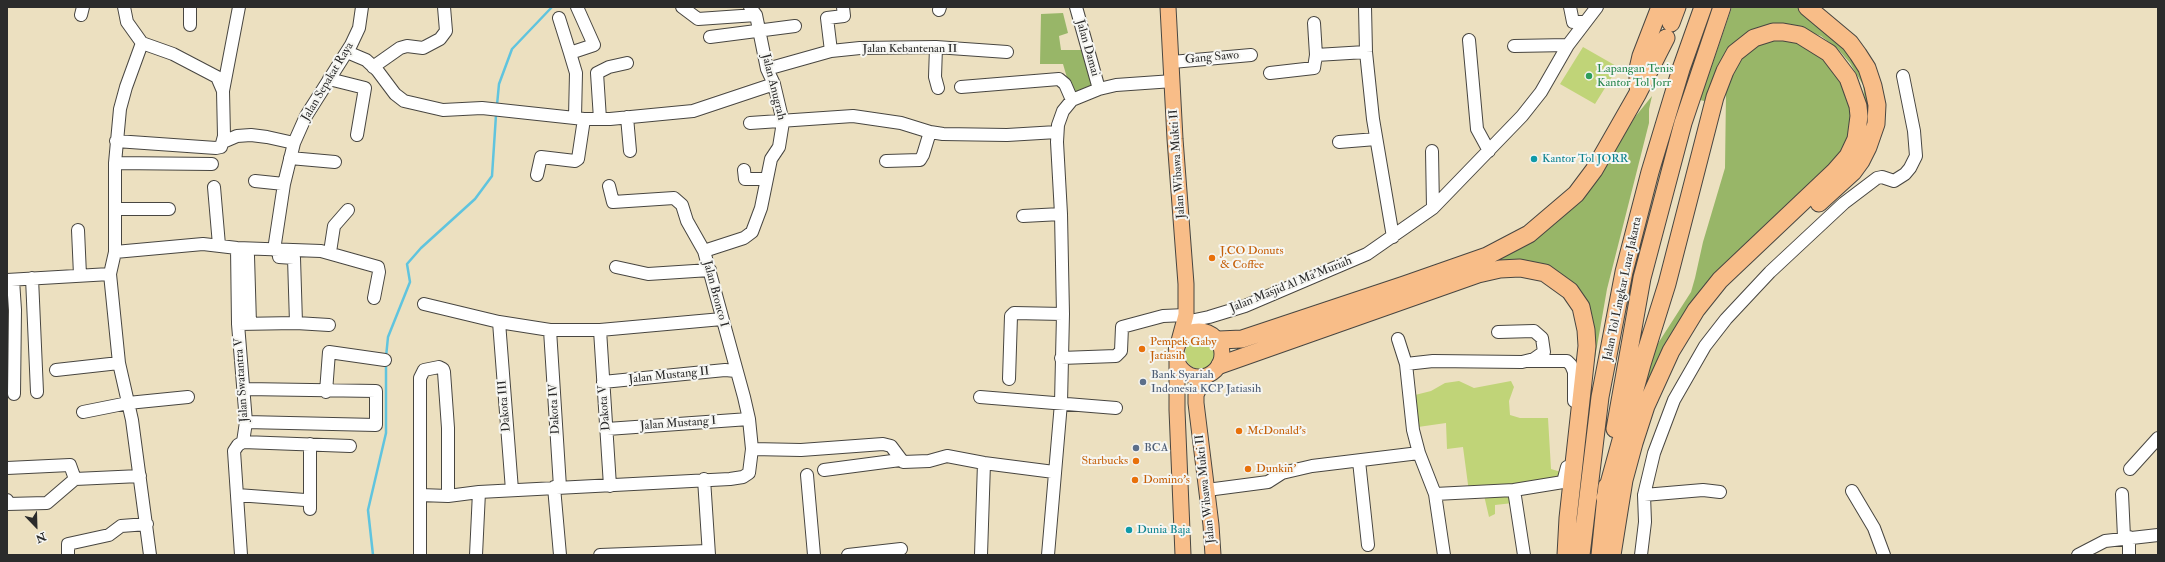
<!DOCTYPE html>
<html>
<head>
<meta charset="utf-8">
<style>
  body { margin:0 }
  #map { position:relative; width:2165px; height:562px; overflow:hidden; background:#ece0c0; font-family:"IM FELL Double Pica",serif }
  canvas { display:block }
  .frame { position:absolute; inset:0; border:8px solid #2b2b2b; pointer-events:none }
  .north { position:absolute; left:16px; top:506px; width:40px; height:40px; -webkit-text-stroke:3px #f6f6f2; paint-order:stroke; rotate:157deg; font-size:11px; font-weight:700; line-height:16px; text-align:center; color:#2b2b2b }
  .north::after { content:''; display:block; margin:auto; width:14px; height:18px; background:#2b2b2b; clip-path:polygon(50% 0,100% 100%,50% 72%,0 100%) }
</style>
</head>
<body>
<div id="map">
<canvas width="2165" height="562"></canvas>
<div class="frame"></div>
<div class="north">N</div>
</div>
<script>
const context = document.querySelector('canvas').getContext('2d');
context.lineJoin = 'round';
function fill(path, color) { context.fillStyle = color; context.fill(path, 'evenodd'); }
const poly = rows => new Path2D(rows.map(r => 'M' + r).join(''));
function stroke(path, color, width, dash) { context.strokeStyle = color; context.lineWidth = width; context.lineCap = dash ? 'butt' : 'round'; context.setLineDash(dash || []); context.stroke(path); }
function drawText(font, color, halo, rows, align = 'center') {
  context.font = font + ' "IM FELL Double Pica",serif'; context.lineWidth = 4; context.setLineDash([]); context.textBaseline = 'middle'; context.strokeStyle = halo; context.fillStyle = color; for (const [text, x, y, turn = 0] of rows) {
    context.save(); context.translate(x, y); context.rotate((+turn || 0) * Math.PI / 180); context.textAlign = isNaN(turn) ? turn : align; if (halo) context.strokeText(text, 0, 0); context.fillText(text, 0, 0); context.restore();
  }
}
const green = poly([
  [1583,47,1618,67,1595,104,1560,84],
  '1185 354a15 15 0 1 1 30 0a15 15 0 1 1-30 0Z',
  [1459,381,1474,388,1511,381,1514,387,1509,401,1510,415,1520,418,1548,418,1551,469,1561,472,1562,487,1509,487,1513,503,1495,505,1495,514,1489,517,1483,491,1469,492,1463,447,1447,449,1446,423,1418,427,1415,395,1431,391,1445,383]
]);
const forest = poly([
  [1732,7,1797,7,1808,18,1852,50,1872,107,1864,145,1866,109,1863,85,1850,63,1838,49,1821,36,1804,30,1747,39,1708,102,1700,100],
  [1063,13,1068,33,1059,36,1061,50,1083,50,1094,86,1072,95,1063,64,1040,64,1041,14],
  [1765,39,1810,42,1855,95,1847,149,1745,249,1635,401,1648,359,1691,292,1695,278,1703,242,1725,168,1726,93,1738,60],
  [1652,96,1649,109,1649,123,1607,289,1592,375,1576,290,1487,264,1602,170,1635,117]
]);
const stream = poly([
  [497,105,499,84,512,49,552,7],
  [386,357,388,337,410,282,407,264,421,248,475,199,492,176,496,115],
  [373,555,368,510,386,433,386,364]
]);
const minor = poly([
  [682,7,698,19,756,15],
  [1076,7,1099,89],
  [1365,7,1366,52,1373,119,1393,237],
  [1570,7,1573,22,1584,22],
  [939,10,940,7],
  [81,15,83,7],
  [559,18,570,53],
  [190,25,190,7],
  [710,37,795,26],
  [1469,40,1477,129,1489,151],
  [142,43,126,87,120,109,115,163,115,252,110,274,119,363,132,420,150,555],
  [1514,46,1568,45],
  [936,47,935,77,938,88],
  [831,51,827,18,844,16,843,7],
  [347,52,366,60,377,70,395,94,404,101,443,110,482,108,584,119,610,119,693,111,774,84],
  [1316,55,1366,52],
  [1172,62,1251,55],
  [373,67,400,48,407,46,423,48,440,39,446,31,444,7],
  [767,69,831,51,860,48,936,47,1007,52],
  [1270,73,1314,68,1316,55,1314,23],
  [329,79,365,88,357,135],
  [961,87,1059,79,1065,84,1072,100],
  [223,91,239,7],
  [575,117,576,73,570,53,594,45,577,7],
  [627,117,630,151],
  [600,119,597,73,609,67,627,63],
  [750,123,853,116,901,123,930,132,943,134,1007,135,1057,132],
  [116,141,216,148,221,147,224,136,223,91,217,77,173,54,142,43,127,22,124,7],
  [223,142,237,136,251,135,267,137,294,143],
  [1339,142,1376,139],
  [1432,151,1433,208],
  [290,158,335,162],
  [886,161,920,160,923,155,930,132],
  [115,163,212,164],
  [744,170,745,179,766,179],
  [537,175,541,157,575,161,578,159,584,119],
  [255,181,284,184],
  [214,187,219,245],
  [116,209,169,209],
  [1023,216,1061,214],
  [78,230,80,275],
  [237,248,238,324,246,422,243,442,238,445,234,451,241,555],
  [274,250,284,184,294,143,306,116,351,45,359,28,362,7],
  [704,251,744,238,752,232,761,208,771,159,779,147,783,122,774,84,767,69,756,15,750,7],
  [115,252,203,244,237,248,321,251,378,267,379,272,374,298],
  [330,252,334,226,348,210],
  [248,256,250,324],
  [279,257,294,258,296,323],
  [616,267,648,274,710,270],
  [32,278,37,392],
  [7,280,110,274],
  [13,280,15,310,14,394],
  [424,304,499,322,550,330,600,330,722,319],
  [499,322,512,490],
  [1185,322,1209,317,1245,306,1367,254,1433,208,1522,116,1541,92,1568,45,1597,7],
  [238,324,296,323,329,325],
  [550,330,560,487],
  [600,330,610,486],
  [1398,339,1406,364,1413,430,1419,453,1435,494,1444,555],
  [1061,358,1116,356,1121,351,1122,327,1163,316,1186,315],
  [1528,361,1567,361,1571,365,1574,372,1574,401],
  [1406,364,1433,361,1522,362,1534,359,1544,352,1542,338,1534,331,1498,332],
  [56,370,119,363],
  [1009,379,1011,316,1014,313,1063,314],
  [603,382,725,370,736,371],
  [245,389,376,391,376,425,246,422],
  [326,392,329,352,385,360],
  [980,397,1116,408],
  [83,412,128,403,188,397],
  [607,429,749,419],
  [243,442,350,446],
  [310,444,310,509],
  [752,449,801,450,883,444,891,446,903,462,929,461,947,456,984,463,1054,472],
  [1359,461,1368,545],
  [7,468,70,465,75,479],
  [2130,469,2158,438],
  [824,470,900,460],
  [807,475,814,555],
  [704,479,709,555],
  [554,487,560,555],
  [1207,490,1268,482,1282,473,1312,466,1419,453],
  [1514,490,1563,482,1567,467],
  [1852,491,1874,528,1884,555],
  [1435,494,1514,490,1524,555],
  [2122,494,2124,537],
  [237,495,305,500],
  [420,495,420,378,424,370,439,367,443,369,444,372,448,428,448,496],
  [1644,495,1703,490,1720,492],
  [7,500,7,504,47,503,75,479,140,476],
  [68,555,68,544,109,535,121,526,147,524],
  [420,555,420,495,448,496,479,492,730,479,743,477,749,473,752,449,749,419,744,397,704,251,687,221,682,205,674,198,613,202,609,186],
  [476,555,479,492],
  [600,555,708,551],
  [848,555,901,549],
  [981,555,984,463],
  [1048,555,1061,403,1063,314,1061,214,1057,142,1058,125,1063,111,1072,100,1099,89,1116,85,1173,81],
  [1641,555,1645,522,1644,495,1654,453,1674,400,1705,346,1726,319,1770,272,1844,203,1877,178,1882,177,1894,181,1905,174,1910,168,1916,156,1914,131,1903,76],
  [2078,555,2105,541,2158,535],
  [2129,555,2129,537]
]);
const major = poly([
  [1168,7,1175,139,1186,284,1186,315,1179,341],
  '1176 354a23 23 0 1 1 46 0a23 23 0 1 1-46 0Z',
  [1177,362,1177,410,1183,555],
  [1204,377,1196,395,1196,403,1211,525,1213,555]
]);
const highway = poly([
  [1807,7,1850,43,1858,54,1867,68,1873,86,1877,105,1876,124,1868,147,1861,161,1853,172,1819,203],
  [1671,23,1677,7],
  [1638,87,1638,69,1641,56,1660,7],
  [1219,340,1242,339,1404,285,1487,256,1529,234,1576,194,1594,170,1638,93,1666,38],
  [1220,365,1478,274,1500,269,1520,268,1545,273,1570,291,1581,307,1586,330,1587,346,1568,518,1566,555],
  [1615,429,1642,278,1683,123,1722,7],
  [1605,498,1642,364,1667,284,1715,97,1725,71,1735,53,1754,38,1773,32,1783,32,1800,35,1829,53,1848,78,1858,106,1859,116,1856,139,1848,156,1834,172,1720,280,1696,310,1671,351,1646,406,1634,443,1624,480,1612,555],
  [1581,555,1600,397,1624,272,1650,172,1681,69,1703,7],
  [1600,555,1607,486]
]);
const markers = [
  [1589,76,4,"#2e9e5b"],
  [1534,159,4,"#0f9aa8"],
  [1212,258,4,"#e8710a"],
  [1142,349,4,"#e8710a"],
  [1143,382,4,"#5c6f8a"],
  [1239,431,4,"#e8710a"],
  [1136,448,4,"#5c6f8a"],
  [1136,461,4,"#e8710a"],
  [1248,469,4,"#e8710a"],
  [1135,480,4,"#e8710a"],
  [1129,530,4,"#0f9aa8"]
];
const streetNames = [
  ["Jalan Damai",1087,48,74],
  ["Jalan Kebantenan II",910,49],
  ["Gang Sawo",1212,58,-5],
  ["Jalan Sepakat Raya",328,82,-59],
  ["Jalan Anugrah",773,87,76],
  ["Jalan Wibawa Mukti II",1178,164,-94],
  ["Jalan Masjid Al Ma'Muriah",1291,285,-22],
  ["Jalan Tol Lingkar Luar Jakarta",1623,289,-78],
  ["Jalan Bronco I",715,294,75],
  ["Jalan Mustang II",669,376,-6],
  ["Jalan Swatantra V",242,380,-94],
  ["Dakota III",505,406,-95],
  ["Dakota V",605,408,-95],
  ["Dakota IV",555,409,-93],
  ["Jalan Mustang I",678,424,-4],
  ["Jalan Wibawa Mukti II",1206,489,-96]
];
const leisureNames = [
  ["Lapangan Tenis",1597,69],
  ["Kantor Tol Jorr",1597,83]
];
const cultureNames = [
  ["Kantor Tol JORR",1542,159],
  ["Dunia Baja",1137,530]
];
const foodNames = [
  ["J.CO Donuts",1220,251],
  ["& Coffee",1220,265],
  ["Pempek Gaby",1150,342],
  ["Jatiasih",1150,356],
  ["McDonald's",1247,431],
  ["Starbucks",1128,461,"right"],
  ["Dunkin'",1256,469],
  ["Domino's",1143,480]
];
const serviceNames = [
  ["Bank Syariah",1151,375],
  ["Indonesia KCP Jatiasih",1151,389],
  ["BCA",1144,448]
];
fill(green, '#c0d478');
fill(forest, '#98b668');
stroke(stream, '#60c4de', 2.5);
stroke(minor, '#484641', 14);
stroke(major, '#484641', 17);
stroke(highway, '#484641', 19);
stroke(minor, '#fff', 12);
stroke(major, '#f8bd88', 15);
stroke(highway, '#f8bd88', 17);
for (const [x, y, r, color] of markers) { const dot = new Path2D(); dot.arc(x, y, r, 0, 2 * Math.PI); context.fillStyle = color; context.fill(dot); stroke(dot, '#f6f6f2', 1.5); }
drawText('12px', '#2b2b2b', '#f6f6f2', streetNames);
drawText('12px', '#27864d', '#f6f6f2', leisureNames, 'left');
drawText('12px', '#0d838f', '#f6f6f2', cultureNames, 'left');
drawText('12px', '#c56008', '#f6f6f2', foodNames, 'left');
drawText('12px', '#4e5e75', '#f6f6f2', serviceNames, 'left');
</script>
</body>
</html>
